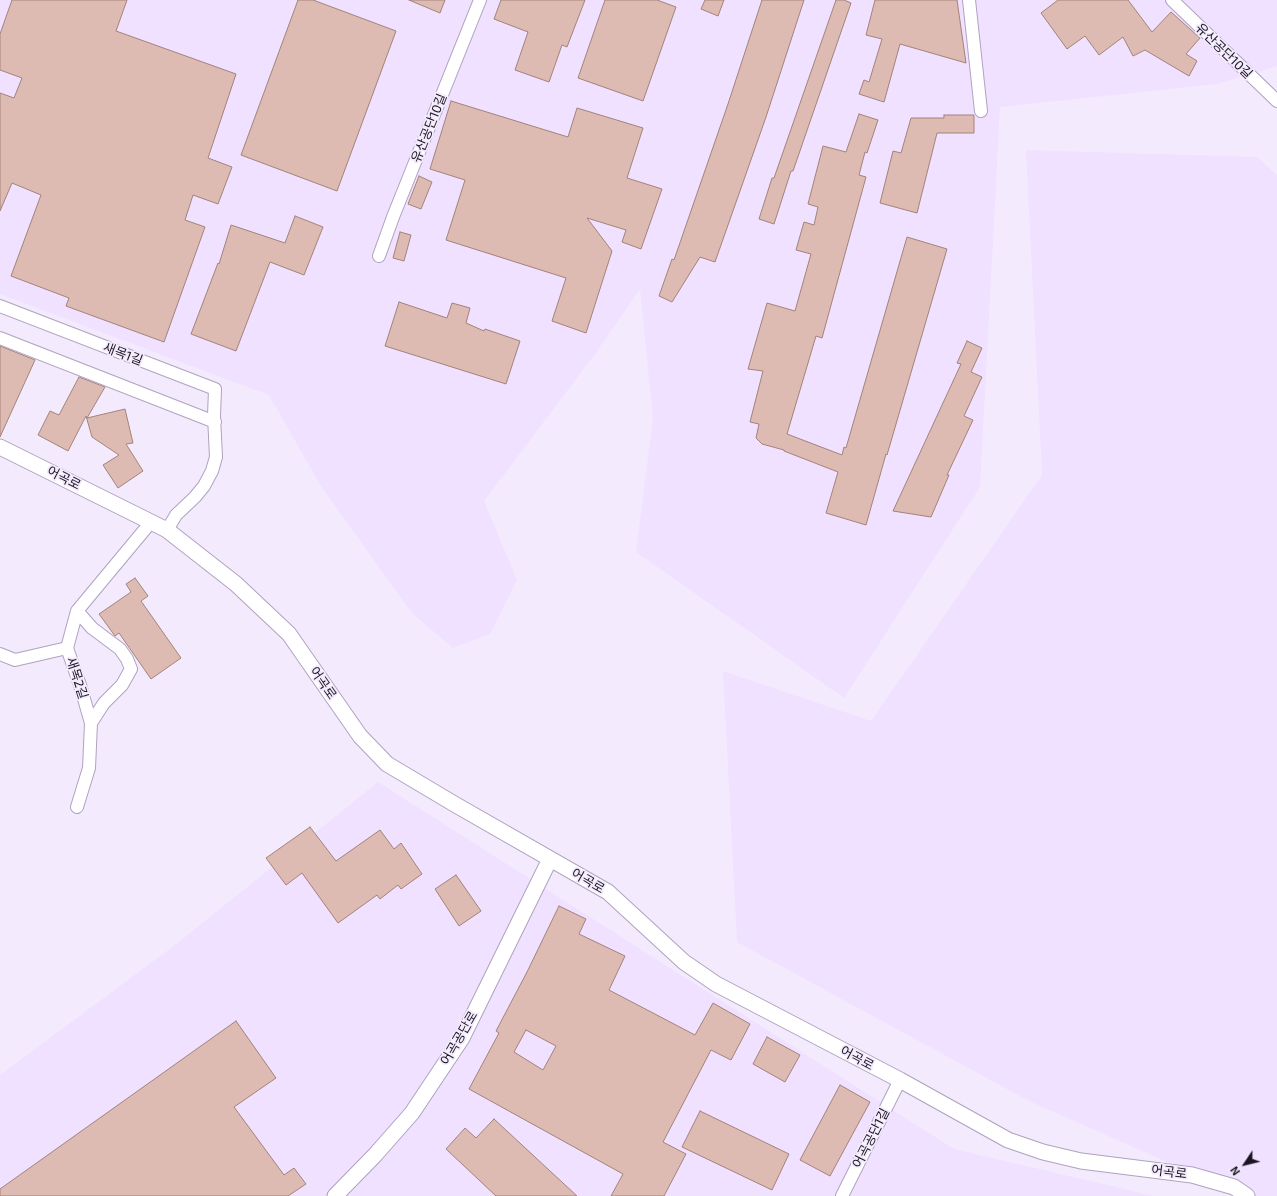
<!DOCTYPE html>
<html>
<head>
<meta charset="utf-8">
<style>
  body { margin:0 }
  #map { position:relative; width:1277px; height:1196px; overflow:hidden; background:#f3ebfd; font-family:"Exo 2",sans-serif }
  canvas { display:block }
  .north { position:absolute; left:1225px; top:1144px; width:40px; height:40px; -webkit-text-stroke:3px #f3ebfd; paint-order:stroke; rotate:235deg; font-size:11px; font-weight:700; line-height:16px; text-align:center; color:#1b1620 }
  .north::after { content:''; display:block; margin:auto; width:14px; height:18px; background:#1b1620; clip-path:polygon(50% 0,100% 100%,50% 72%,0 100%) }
</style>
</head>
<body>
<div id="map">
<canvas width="1277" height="1196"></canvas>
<div class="north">N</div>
</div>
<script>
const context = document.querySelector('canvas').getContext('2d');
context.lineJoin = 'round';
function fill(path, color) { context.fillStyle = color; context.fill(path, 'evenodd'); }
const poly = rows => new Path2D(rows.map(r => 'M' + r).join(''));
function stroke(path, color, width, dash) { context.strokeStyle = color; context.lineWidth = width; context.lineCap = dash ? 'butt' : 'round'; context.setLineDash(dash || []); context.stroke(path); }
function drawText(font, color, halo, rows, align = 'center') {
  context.font = font + ' "Exo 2","Noto Sans KR",sans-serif'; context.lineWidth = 3.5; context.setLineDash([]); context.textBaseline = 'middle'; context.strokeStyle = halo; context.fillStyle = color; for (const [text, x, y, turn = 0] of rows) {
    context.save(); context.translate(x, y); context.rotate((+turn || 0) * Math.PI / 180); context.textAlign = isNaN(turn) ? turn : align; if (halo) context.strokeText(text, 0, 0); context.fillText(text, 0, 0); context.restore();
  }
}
const built = poly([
  [0,0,1277,0,1277,66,1217,84,1000,107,980,487,844,698,636,552,653,418,640,289,595,354,484,501,517,580,490,634,453,648,412,613,321,486,269,395,0,294],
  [1026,150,1257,157,1277,175,1277,1196,1244,1196,1029,1101,737,942,723,671,871,721,1042,475],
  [378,782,954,1149,1154,1196,0,1196,0,1075,175,945]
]);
const building = poly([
  [12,0,127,0,116,31,236,74,208,158,232,167,218,204,193,195,185,220,205,227,164,342,66,306,69,298,11,276,41,195,12,183,0,211,0,93,14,98,22,78,0,70,0,34,12,0],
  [298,0,313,0,396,31,337,191,241,155,298,0],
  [409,0,445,0,440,13,409,0],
  [501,0,585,0,567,47,562,45,549,82,515,70,528,32,494,19,501,0],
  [605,0,657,0,676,7,643,101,578,78,605,0],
  [705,0,724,0,718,16,701,9,705,0],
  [762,0,804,0,766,117,715,262,700,257,672,302,659,296,672,259,674,260,728,104,762,0],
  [836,0,844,0,851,3,793,171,791,171,774,224,759,219,772,178,774,178,836,0],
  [875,0,957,0,966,63,900,44,884,102,859,94,864,80,869,82,882,39,866,35,875,0],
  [1058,0,1128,0,1152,32,1171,12,1200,38,1186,54,1197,61,1189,76,1145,50,1133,56,1123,37,1099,55,1085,36,1067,49,1041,13,1058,0],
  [451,101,568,137,577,108,643,128,627,178,662,189,641,249,622,242,626,230,587,218,612,251,586,333,552,321,566,278,446,240,465,180,430,169,451,101],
  [859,114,878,120,867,153,865,152,859,175,866,177,822,338,816,336,787,434,842,455,844,447,846,448,907,237,947,249,887,455,886,454,866,525,826,513,838,472,784,451,784,450,762,444,756,438,759,424,750,422,763,371,748,369,767,303,795,311,811,254,796,250,804,222,814,225,818,207,808,204,823,146,846,152,859,114],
  [944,115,974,115,974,133,937,133,917,213,880,203,893,151,901,153,911,118,944,118,944,115],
  [419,176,432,182,421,209,408,204,419,176],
  [295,216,323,227,304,275,270,262,236,351,191,334,218,263,219,264,231,225,285,243,295,216],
  [400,232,411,235,404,261,393,258,400,232],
  [399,302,447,318,452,303,470,308,466,323,484,331,485,329,520,341,506,384,385,346,399,302],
  [967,341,982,348,971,372,982,377,964,416,973,420,947,475,949,475,931,517,893,511,961,364,957,363,967,341],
  [0,346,35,360,0,437,0,346],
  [79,377,105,387,87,418,125,409,133,443,126,444,143,471,118,488,103,465,119,455,92,437,86,416,68,451,38,435,50,411,59,415,79,377],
  [135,578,148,596,141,601,181,658,151,679,119,633,115,636,99,614,131,592,126,584,135,578],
  [310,827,336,861,380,830,394,849,401,843,422,874,401,889,398,885,380,899,377,895,338,923,302,873,286,885,266,858,310,827],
  [456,875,481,911,459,926,435,889,456,875],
  [559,906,586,919,579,934,625,956,609,990,695,1035,713,1003,750,1024,731,1060,711,1050,663,1142,686,1154,664,1196,611,1196,623,1174,469,1089,499,1033,496,1031,527,972,559,906],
  [526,1030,556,1046,543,1070,514,1052,526,1030],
  [236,1021,276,1078,234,1107,284,1175,294,1168,306,1184,288,1196,0,1196,0,1189,236,1021],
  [767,1037,800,1055,785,1082,753,1064,767,1037],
  [840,1085,870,1102,830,1176,800,1160,840,1085],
  [700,1111,789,1154,772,1190,682,1147,700,1111],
  [494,1119,577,1196,496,1196,446,1149,465,1128,476,1138,494,1119]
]);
const minor = poly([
  [969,0,981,111],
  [1172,0,1277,101],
  [379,256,393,217,480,0],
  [0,306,215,389,214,416,216,457,212,471,204,486,195,497,176,515,167,530],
  [0,338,215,422],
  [77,611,67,648,80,685,91,723],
  [0,654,15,660,67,648],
  [77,807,89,768,91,723,104,703,122,685,131,669,127,659,120,649,92,628,77,611,151,522],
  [842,1196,900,1080]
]);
const tertiary = poly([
  [0,447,167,530,236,584,289,634,360,736,387,764,456,805,608,892,684,962,716,984,900,1080,1008,1140,1043,1152,1081,1161,1192,1175,1234,1187,1247,1196],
  [335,1196,375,1155,412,1113,462,1038,550,859]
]);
const streetNames = [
  ["유산공단10길",1224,51,44],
  ["유산공단10길",429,128,-68],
  ["새목1길",123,354,21],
  ["어곡로",64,478,27],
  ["새목2길",77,678,72],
  ["어곡로",323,683,55],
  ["어곡로",588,881,30],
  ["어곡공단로",459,1038,-60],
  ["어곡로",857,1058,28],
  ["어곡공단1길",871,1138,-63],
  ["어곡로",1169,1172,7]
];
fill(built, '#efe1ff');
fill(building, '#debbb2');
stroke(building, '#a3837b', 1);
stroke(minor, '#afa2be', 14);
stroke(tertiary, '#afa2be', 17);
stroke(minor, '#fff', 12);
stroke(tertiary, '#fff', 15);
drawText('13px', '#1b1620', '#f3ebfd', streetNames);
</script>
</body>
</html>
